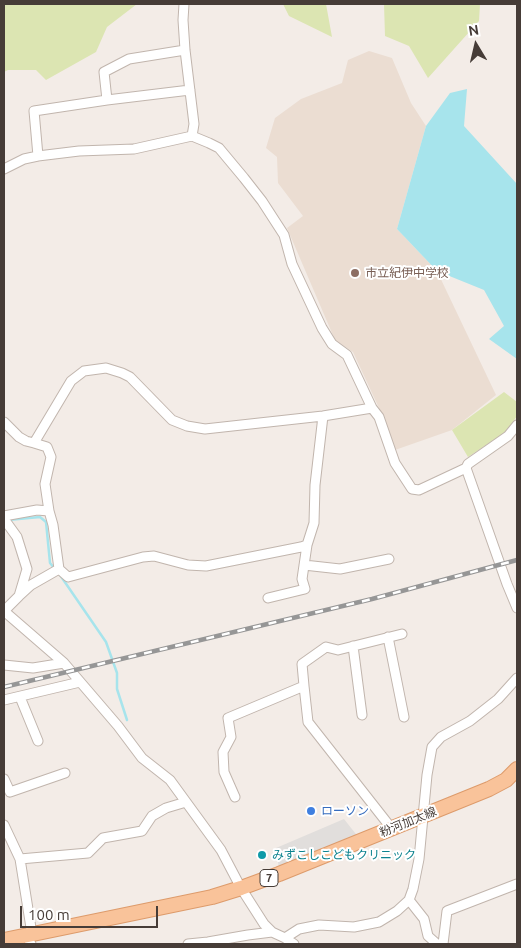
<!DOCTYPE html>
<html>
<head>
<meta charset="utf-8">
<style>
  body { margin:0 }
  #map { position:relative; width:521px; height:948px; overflow:hidden; background:#f3ece7; font-family:Ubuntu,sans-serif }
  canvas { display:block }
  .frame { position:absolute; inset:0; border:5px solid #463c37; pointer-events:none }
  .north { position:absolute; left:451px; top:20px; width:50px; height:50px; -webkit-text-stroke:4px #fff; paint-order:stroke; rotate:351deg; font-size:14px; font-weight:700; line-height:20px; text-align:center; color:#463c37 }
  .north::after { content:''; display:block; margin:auto; width:18px; height:22px; background:#463c37; clip-path:polygon(50% 0,100% 100%,50% 72%,0 100%) }
  .scale { position:absolute; left:20px; top:906px; width:138px; height:22px; box-sizing:border-box; border:2px solid #463c37; border-top:0; padding-left:6px; font-size:15px; line-height:18px; white-space:nowrap; color:#463c37; -webkit-text-stroke:4px #fff; paint-order:stroke }
</style>
</head>
<body>
<div id="map">
<canvas width="521" height="948"></canvas>
<div class="frame"></div>
<div class="north">N</div>
<div class="scale">100 m</div>
</div>
<script>
const context = document.querySelector('canvas').getContext('2d');
context.lineJoin = 'round';
function fill(path, color) { context.fillStyle = color; context.fill(path, 'evenodd'); }
const poly = rows => new Path2D(rows.map(r => 'M' + r).join(''));
function stroke(path, color, width, dash) { context.strokeStyle = color; context.lineWidth = width; context.lineCap = dash ? 'butt' : 'round'; context.setLineDash(dash || []); context.stroke(path); }
function drawText(font, color, halo, rows, align = 'center') {
  context.font = font + ' Ubuntu,"Noto Sans JP",sans-serif'; context.lineWidth = 4; context.setLineDash([]); context.textBaseline = 'middle'; context.strokeStyle = halo; context.fillStyle = color; for (const [text, x, y, turn = 0] of rows) {
    context.save(); context.translate(x, y); context.rotate((+turn || 0) * Math.PI / 180); context.textAlign = isNaN(turn) ? turn : align; if (halo) context.strokeText(text, 0, 0); context.fillText(text, 0, 0); context.restore();
  }
}
const education = poly([
  [369,51,392,58,411,103,426,126,397,229,437,271,496,395,452,430,395,450,379,408,353,352,335,340,287,228,303,216,278,183,277,157,266,148,275,118,301,99,342,83,348,60]
]);
const green = poly([
  [4,4,137,4,107,27,96,52,46,80,36,70,8,70,4,72],
  [283,4,326,4,332,37,289,16],
  [384,4,480,4,479,21,428,78,409,46,385,36],
  [504,392,517,402,517,416,506,432,468,457,452,430]
]);
const parking = poly([
  [344,819,359,838,279,869,276,848]
]);
const water = poly([
  [467,89,464,126,517,184,517,359,489,339,504,326,484,290,437,271,397,229,426,126,450,93]
]);
const stream = poly([
  [8,520,40,517,46,522,50,563,55,569],
  [60,575,106,642,117,673,117,689,127,720]
]);
const street = poly([
  [184,4,183,20,185,50,194,124,192,136],
  [107,100,104,72,129,59,185,50],
  [38,156,34,111,107,100,190,90],
  [4,169,24,159,38,156,79,151,134,149,192,136,209,143,219,148,244,178,262,201,284,235,292,264,322,328,332,344,347,355,372,408,379,417,395,463,412,489,419,490,466,468,468,464,508,436,517,425],
  [4,422,19,437,26,441,34,443,71,381,84,371,106,368,122,373,130,377,172,420,187,426,205,429,323,416,372,408],
  [466,468,507,584,517,608],
  [4,516,37,510,49,511],
  [4,519,17,537,27,569,19,596,4,611],
  [304,565,340,569,389,559],
  [59,569,68,577,143,557,154,556,188,565,206,566,301,547,307,545,314,523,315,485,323,416],
  [19,596,31,585,59,569,53,525,49,511,45,484,51,457,47,447,34,443],
  [268,598,305,589,302,579,307,545],
  [4,611,64,663,118,726,142,758,170,780,221,850,241,888,264,924,272,932,285,938,294,944],
  [388,637,404,717],
  [353,646,362,715],
  [4,665,33,668,64,663],
  [304,686,302,664,326,647,338,650,402,634],
  [20,697,38,741],
  [4,700,80,682],
  [4,779,10,792,65,773],
  [235,797,224,772,223,752,231,737,228,718,304,686,308,722,392,829],
  [4,825,20,859,32,934],
  [20,859,88,853,103,838,142,831,152,816,166,808,186,802],
  [409,900,424,919,428,936,437,944],
  [26,935,31,944],
  [285,938,299,929,319,925,354,927,379,922,397,911,409,900,413,889,419,859,427,775,432,747,441,737,470,721,498,699,517,678],
  [188,944,208,942,248,935,272,932],
  [443,944,447,911,517,884]
]);
const primary = poly([
  [4,940,212,897,241,888,279,874,489,789,506,780,517,769]
]);
const rail = poly([
  [4,687,372,599,517,560]
]);
const markers = [
  [355,273,5,"#8d6e63"],
  [311,811,5,"#3f7fe0"],
  [262,855,5,"#0f9aa8"]
];
const shields = [
  [269,878,18]
];
const shieldNames = [
  ["7",269,878]
];
const educationNames = [
  ["市立紀伊中学校",365,273]
];
const shopNames = [
  ["ローソン",321,811]
];
const streetNames = [
  ["粉河加太線",408,822,-22]
];
const cultureNames = [
  ["みずこしこどもクリニック",272,855]
];
fill(education, '#ebddd2');
fill(green, '#dce5b2');
fill(parking, '#e1dedc');
fill(water, '#a7e4ec');
stroke(stream, '#a7e4ec', 2.5);
stroke(street, '#c1b5ad', 11);
stroke(primary, '#dd9b6b', 16);
stroke(street, '#fff', 9);
stroke(primary, '#f9c39a', 14);
stroke(rail, '#969696', 4.5);
stroke(rail, '#fff', 2.5, [8]);
for (const [x, y, r, color] of markers) { const dot = new Path2D(); dot.arc(x, y, r, 0, 2 * Math.PI); context.fillStyle = color; context.fill(dot); stroke(dot, '#fff', 2); }
for (const [x, y, w] of shields) { const box = new Path2D(); box.roundRect(x - w / 2, y - 8.5, w, 17, 4); context.fillStyle = '#fff'; context.fill(box); stroke(box, '#463c37', 1); }
drawText('bold 11px', '#463c37', null, shieldNames);
drawText('12px', '#785e54', '#fff', educationNames, 'left');
drawText('12px', '#366cbe', '#fff', shopNames, 'left');
drawText('12px', '#463c37', '#fff', streetNames);
drawText('12px', '#0d838f', '#fff', cultureNames, 'left');
</script>
</body>
</html>
